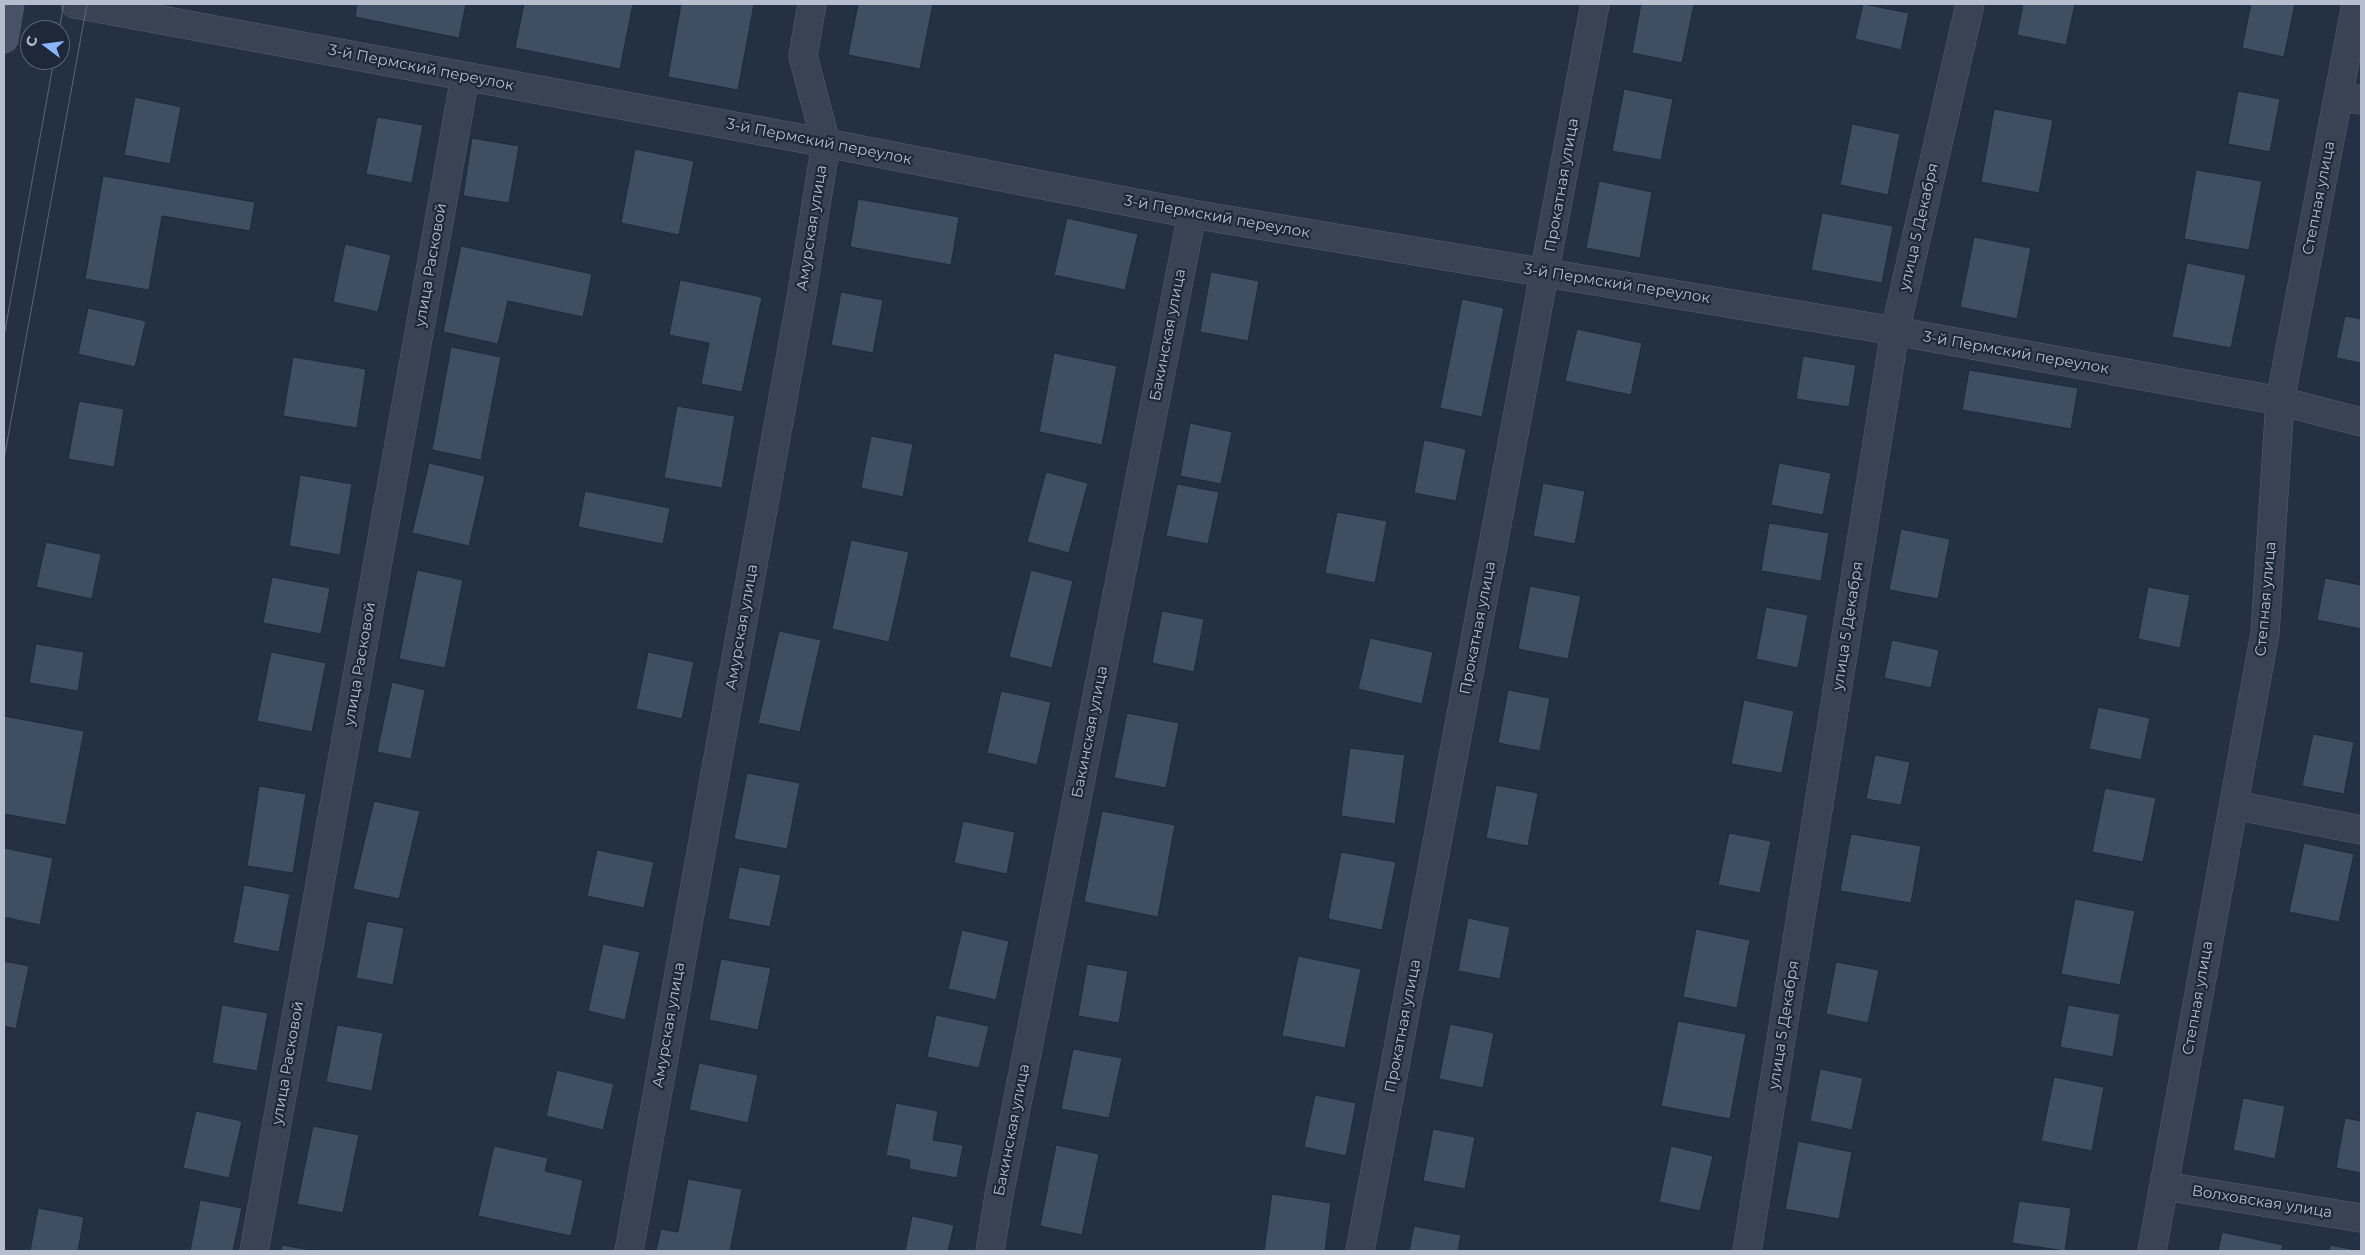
<!DOCTYPE html>
<html>
<head>
<meta charset="utf-8">
<style>
  body { margin:0 }
  #map { position:relative; width:2365px; height:1255px; overflow:hidden; background:#243144; font-family:Montserrat,sans-serif }
  canvas { display:block }
  .frame { position:absolute; inset:0; border:5px solid #b6becd; pointer-events:none }
  .north { position:absolute; left:20px; top:20px; width:50px; height:50px; box-sizing:border-box; background:#1d2839; border:1px solid #5a6474; border-radius:50%; rotate:285deg; font-size:14px; font-weight:700; line-height:20px; text-align:center; color:#b6becd }
  .north::after { content:''; display:block; margin:auto; width:18px; height:22px; background:#89b4ff; clip-path:polygon(50% 0,100% 100%,50% 72%,0 100%) }
</style>
</head>
<body>
<div id="map">
<canvas width="2365" height="1255"></canvas>
<div class="frame"></div>
<div class="north">С</div>
</div>
<script>
const context = document.querySelector('canvas').getContext('2d');
context.lineJoin = 'round';
function fill(path, color) { context.fillStyle = color; context.fill(path, 'evenodd'); }
const poly = rows => new Path2D(rows.map(r => 'M' + r).join(''));
function stroke(path, color, width, dash) { context.strokeStyle = color; context.lineWidth = width; context.lineCap = dash ? 'butt' : 'round'; context.setLineDash(dash || []); context.stroke(path); }
function drawText(font, color, halo, rows, align = 'center') {
  context.font = font + ' Montserrat,sans-serif'; context.lineWidth = 4.5; context.setLineDash([]); context.textBaseline = 'middle'; context.strokeStyle = halo; context.fillStyle = color; for (const [text, x, y, turn = 0] of rows) {
    context.save(); context.translate(x, y); context.rotate((+turn || 0) * Math.PI / 180); context.textAlign = isNaN(turn) ? turn : align; if (halo) context.strokeText(text, 0, 0); context.fillText(text, 0, 0); context.restore();
  }
}
const building = poly([
  [357,4,466,4,459,38,355,17,357,4],
  [524,4,633,4,620,69,515,48,524,4],
  [681,4,754,4,738,90,668,77,681,4],
  [858,4,933,4,920,69,848,55,858,4],
  [1641,4,1694,4,1682,63,1632,53,1641,4],
  [1863,4,1909,13,1901,50,1855,39,1863,4],
  [2023,4,2075,4,2066,45,2017,35,2023,4],
  [2251,4,2295,4,2284,57,2242,48,2251,4],
  [1624,89,1673,99,1661,160,1612,151,1624,89],
  [2238,91,2280,99,2270,152,2228,144,2238,91],
  [135,97,181,107,170,164,124,155,135,97],
  [1994,109,2053,120,2039,193,1981,182,1994,109],
  [377,117,423,125,412,183,366,174,377,117],
  [1852,124,1900,134,1888,195,1840,185,1852,124],
  [472,138,519,146,509,203,463,196,472,138],
  [635,149,694,161,679,235,621,223,635,149],
  [2196,170,2262,181,2249,250,2184,239,2196,170],
  [103,176,255,202,250,231,162,216,149,290,85,279,103,176],
  [1599,181,1652,192,1640,258,1586,248,1599,181],
  [858,199,959,217,951,265,850,247,858,199],
  [1822,213,1893,226,1882,283,1811,270,1822,213],
  [1067,218,1138,234,1125,290,1054,275,1067,218],
  [1974,237,2031,248,2017,319,1960,307,1974,237],
  [345,244,391,255,378,312,333,302,345,244],
  [461,246,592,274,583,317,508,301,498,344,443,332,461,246],
  [2187,263,2246,275,2231,348,2172,337,2187,263],
  [1211,272,1259,281,1248,341,1200,332,1211,272],
  [680,280,762,297,742,392,701,384,709,343,669,335,680,280],
  [841,292,883,300,873,353,831,345,841,292],
  [1462,299,1504,308,1482,417,1440,408,1462,299],
  [88,308,146,321,135,367,78,354,88,308],
  [2345,316,2361,319,2361,363,2336,358,2345,316],
  [1577,329,1642,343,1631,395,1565,381,1577,329],
  [451,347,501,357,481,460,432,450,451,347],
  [1054,353,1117,366,1102,445,1039,432,1054,353],
  [1803,356,1856,365,1849,407,1796,399,1803,356],
  [293,357,366,369,357,428,283,416,293,357],
  [1969,370,2078,388,2071,429,1962,410,1969,370],
  [79,401,124,409,114,467,68,459,79,401],
  [677,406,735,416,722,488,664,478,677,406],
  [1190,423,1232,432,1221,484,1180,476,1190,423],
  [871,436,913,444,903,497,861,488,871,436],
  [1424,440,1466,449,1456,501,1414,493,1424,440],
  [429,463,485,476,469,546,412,533,429,463],
  [1779,463,1831,473,1823,515,1771,505,1779,463],
  [1046,472,1088,483,1069,553,1027,542,1046,472],
  [300,475,352,484,340,555,289,546,300,475],
  [1543,483,1585,491,1575,544,1533,536,1543,483],
  [1177,484,1219,492,1208,544,1166,536,1177,484],
  [585,491,670,508,663,544,578,527,585,491],
  [1337,512,1387,521,1375,583,1325,573,1337,512],
  [1769,523,1829,533,1821,581,1761,571,1769,523],
  [1901,529,1950,539,1938,599,1889,590,1901,529],
  [851,540,909,552,889,642,832,629,851,540],
  [46,542,101,554,92,599,36,587,46,542],
  [417,570,463,580,445,668,399,659,417,570],
  [1031,570,1073,581,1052,668,1009,657,1031,570],
  [272,577,330,588,321,634,263,623,272,577],
  [2325,578,2361,585,2361,629,2317,620,2325,578],
  [1530,586,1581,596,1568,659,1518,649,1530,586],
  [2148,587,2190,595,2180,648,2138,639,2148,587],
  [1766,607,1808,615,1798,668,1756,659,1766,607],
  [1162,611,1204,619,1194,672,1152,663,1162,611],
  [779,631,821,640,800,732,758,723,779,631],
  [1370,638,1433,652,1422,704,1358,689,1370,638],
  [1892,640,1939,650,1931,688,1884,678,1892,640],
  [36,644,84,652,78,691,29,683,36,644],
  [271,652,326,663,312,732,257,721,271,652],
  [648,652,694,662,682,719,636,709,648,652],
  [392,682,425,690,411,759,377,752,392,682],
  [1508,690,1550,698,1540,751,1498,743,1508,690],
  [1001,691,1051,702,1037,765,987,753,1001,691],
  [1744,700,1794,711,1782,773,1731,764,1744,700],
  [2098,707,2150,718,2141,760,2089,749,2098,707],
  [1127,713,1179,723,1166,788,1114,778,1127,713],
  [4,716,84,731,66,825,4,814,4,716],
  [2313,734,2354,742,2344,794,2302,786,2313,734],
  [1350,748,1405,755,1395,824,1341,816,1350,748],
  [1875,755,1910,762,1901,805,1866,799,1875,755],
  [747,773,800,783,787,849,734,839,747,773],
  [1496,785,1538,793,1528,846,1486,838,1496,785],
  [259,786,306,794,293,873,247,866,259,786],
  [2105,788,2156,798,2143,862,2092,852,2105,788],
  [374,801,420,811,399,899,353,889,374,801],
  [1102,811,1175,825,1158,917,1084,902,1102,811],
  [963,821,1015,832,1007,874,954,863,963,821],
  [1729,833,1771,841,1760,893,1718,885,1729,833],
  [1851,834,1921,846,1911,903,1840,891,1851,834],
  [2304,843,2354,854,2339,922,2289,912,2304,843],
  [4,848,53,858,40,925,4,917,4,848],
  [597,850,654,862,644,908,587,896,597,850],
  [1341,852,1396,862,1382,930,1328,919,1341,852],
  [739,867,781,875,770,927,728,919,739,867],
  [244,885,290,894,279,952,233,943,244,885],
  [2075,899,2135,911,2120,985,2061,974,2075,899],
  [1468,918,1510,927,1500,979,1458,971,1468,918],
  [367,921,404,928,393,985,356,978,367,921],
  [1696,929,1750,940,1737,1008,1683,997,1696,929],
  [962,930,1009,941,996,1000,948,989,962,930],
  [603,944,640,952,625,1020,588,1011,603,944],
  [1298,956,1361,969,1345,1048,1282,1036,1298,956],
  [721,959,771,968,758,1030,709,1020,721,959],
  [4,961,29,966,16,1029,4,1026,4,961],
  [1836,962,1879,970,1868,1023,1826,1014,1836,962],
  [1087,964,1128,971,1119,1023,1078,1016,1087,964],
  [222,1005,268,1013,257,1071,212,1063,222,1005],
  [2068,1005,2120,1014,2113,1057,2060,1047,2068,1005],
  [936,1015,989,1026,979,1068,927,1057,936,1015],
  [1678,1021,1746,1034,1730,1119,1661,1106,1678,1021],
  [1450,1024,1494,1033,1483,1088,1439,1079,1450,1024],
  [337,1025,383,1033,372,1091,326,1082,337,1025],
  [1073,1049,1122,1058,1109,1118,1061,1109,1073,1049],
  [699,1063,758,1075,748,1123,689,1110,699,1063],
  [1820,1069,1863,1078,1852,1130,1810,1121,1820,1069],
  [557,1070,614,1084,603,1130,546,1116,557,1070],
  [2054,1077,2104,1087,2092,1151,2041,1141,2054,1077],
  [1315,1095,1356,1103,1346,1156,1304,1147,1315,1095],
  [2243,1098,2285,1106,2275,1159,2233,1150,2243,1098],
  [896,1103,938,1111,933,1140,963,1145,957,1178,909,1169,910,1160,886,1155,896,1103],
  [196,1111,242,1121,229,1178,183,1168,196,1111],
  [2345,1118,2361,1121,2361,1173,2336,1168,2345,1118],
  [313,1126,359,1135,343,1213,297,1204,313,1126],
  [1433,1129,1475,1137,1465,1189,1423,1181,1433,1129],
  [1798,1141,1852,1152,1839,1219,1785,1209,1798,1141],
  [1056,1145,1099,1154,1082,1235,1040,1226,1056,1145],
  [494,1146,548,1158,545,1171,583,1180,571,1236,478,1216,494,1146],
  [1671,1146,1713,1156,1700,1211,1659,1202,1671,1146],
  [688,1179,742,1189,730,1251,656,1251,661,1229,678,1232,688,1179],
  [1272,1194,1331,1203,1325,1251,1264,1251,1272,1194],
  [200,1200,242,1208,233,1251,190,1251,200,1200],
  [2019,1201,2071,1208,2065,1251,2012,1243,2019,1201],
  [38,1208,84,1217,78,1251,30,1251,38,1208],
  [912,1216,954,1225,948,1251,905,1251,912,1216],
  [1414,1226,1461,1235,1458,1251,1409,1251,1414,1226],
  [2222,1232,2283,1245,2281,1251,2218,1251,2222,1232],
  [282,1245,316,1251,281,1251,282,1245],
  [2330,1245,2361,1251,2329,1251,2330,1245]
]);
const street = poly([
  [75,4,826,143,1192,214,1895,331,2280,401,2361,422],
  [2339,96,2361,100],
  [2234,805,2361,830],
  [2164,1186,2361,1218],
  [254,1251,465,77],
  [629,1251,802,293,826,143,803,56,812,4],
  [990,1251,999,1195,1192,214],
  [1360,1251,1595,4],
  [1747,1251,1895,331,1970,4],
  [2152,1251,2265,633,2280,401,2356,4]
]);
const secondary = poly([
  [4,39,10,4]
]);
const tram = poly([
  [59,30,64,4],
  [4,336,54,60],
  [4,459,87,4]
]);
const streetNames = [
  ["3-й Пермский переулок",421,68,11],
  ["3-й Пермский переулок",819,142,11],
  ["Прокатная улица",1562,185,-80],
  ["Степная улица",2319,198,-79],
  ["3-й Пермский переулок",1217,217,10],
  ["улица 5 Декабря",1919,227,-77],
  ["Амурская улица",812,228,-81],
  ["улица Расковой",431,265,-80],
  ["3-й Пермский переулок",1617,284,9],
  ["Бакинская улица",1168,335,-79],
  ["3-й Пермский переулок",2016,353,10],
  ["Степная улица",2266,599,-85],
  ["улица 5 Декабря",1848,626,-81],
  ["Амурская улица",742,627,-80],
  ["Прокатная улица",1478,628,-79],
  ["улица Расковой",360,664,-80],
  ["Бакинская улица",1090,732,-79],
  ["Степная улица",2198,998,-80],
  ["Амурская улица",669,1025,-80],
  ["улица 5 Декабря",1784,1025,-81],
  ["Прокатная улица",1403,1026,-79],
  ["улица Расковой",288,1063,-80],
  ["Бакинская улица",1012,1130,-79],
  ["Волховская улица",2262,1202,9]
];
fill(building, '#404e64');
stroke(building, '#1f2a3b', 1);
stroke(street, '#576171', 29);
stroke(secondary, '#576171', 29);
stroke(street, '#394353', 28);
stroke(secondary, '#465267', 28);
stroke(tram, '#5a677b', 1);
drawText('15px', '#b6becd', '#1d2839', streetNames);
</script>
</body>
</html>
